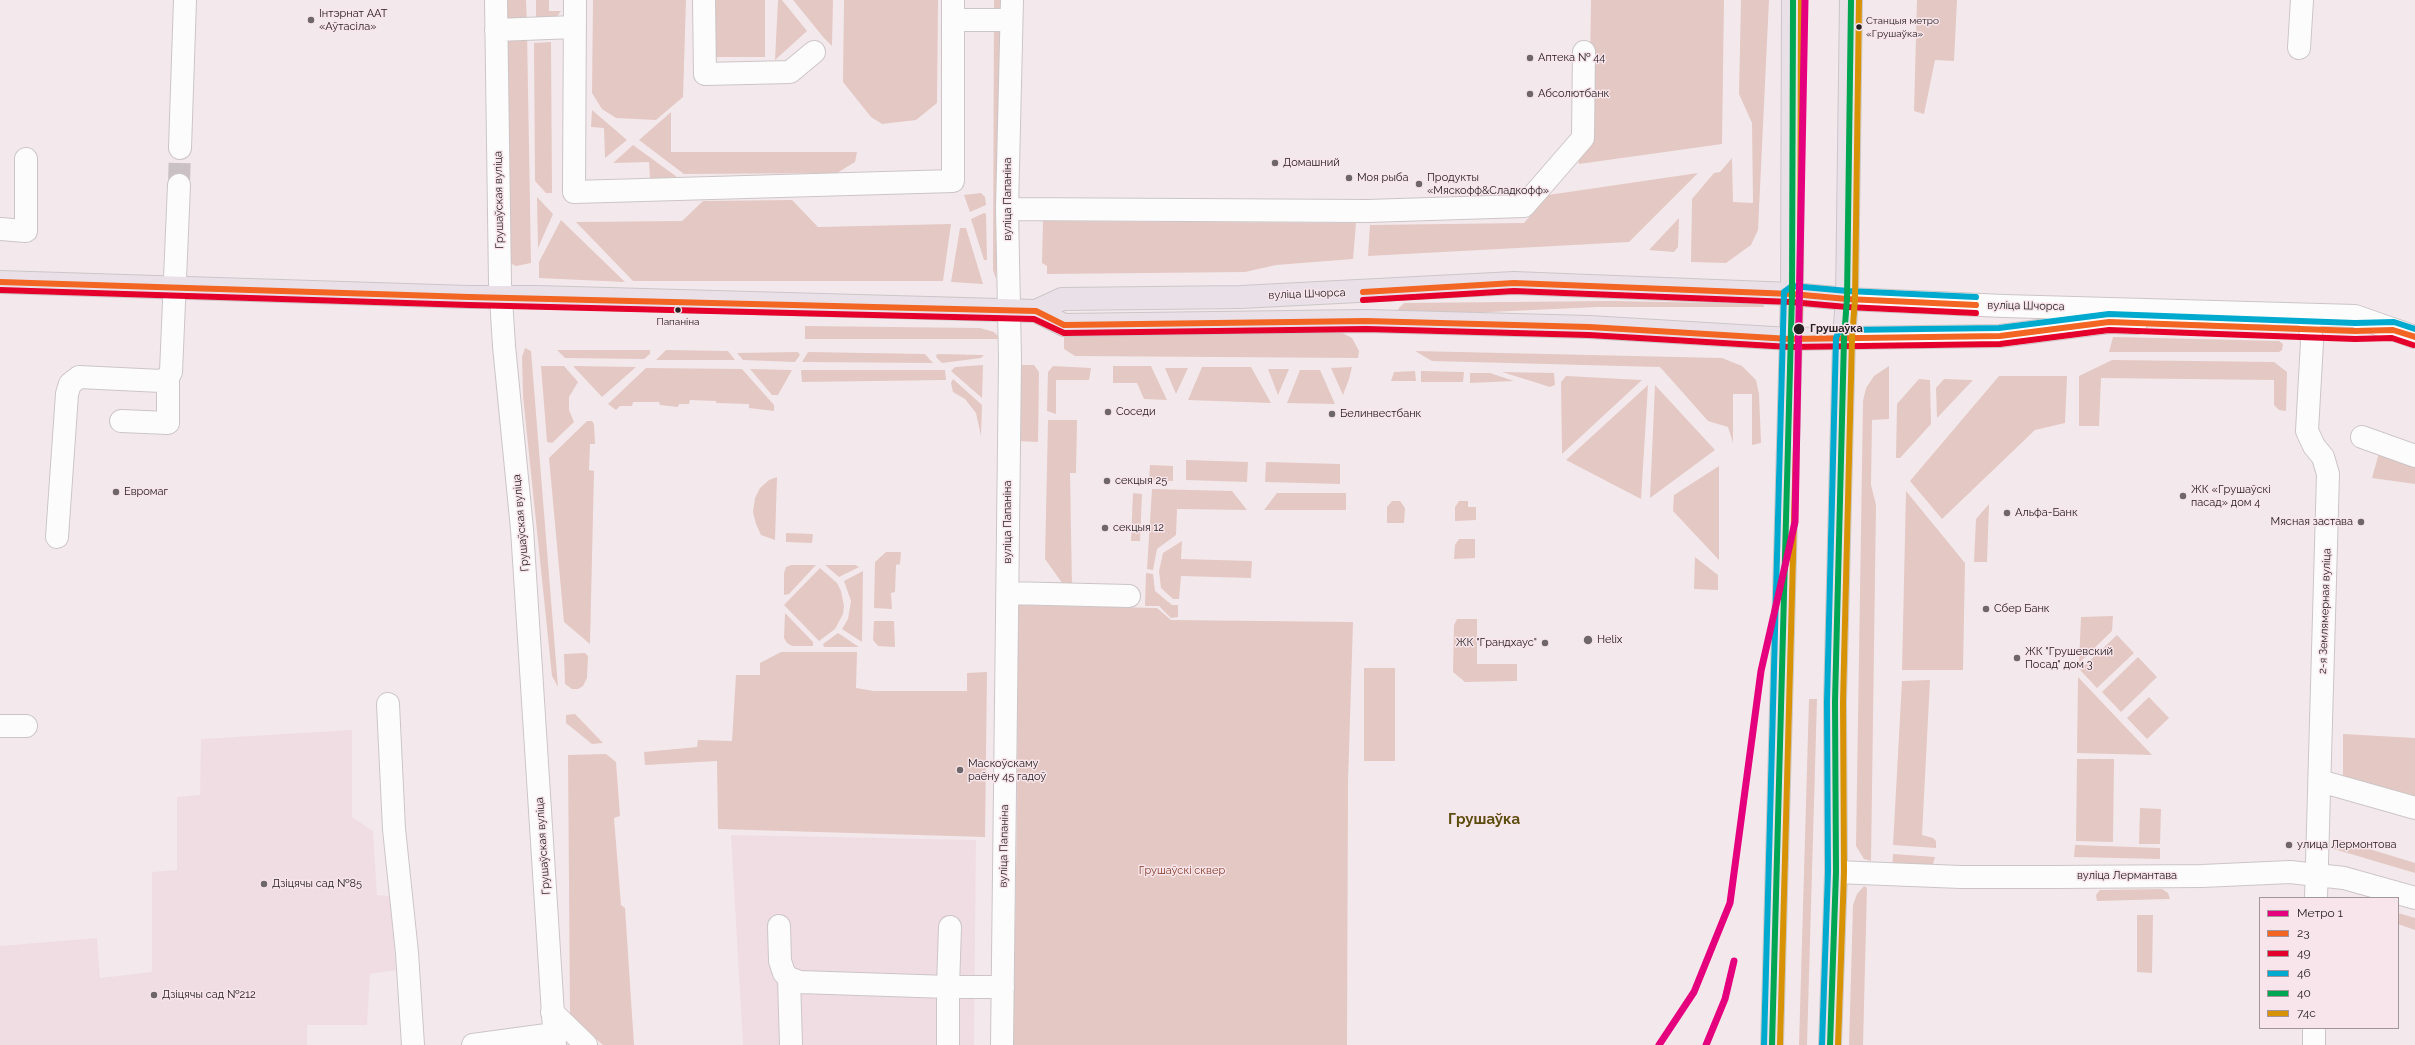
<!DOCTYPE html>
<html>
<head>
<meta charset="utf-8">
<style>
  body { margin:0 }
  #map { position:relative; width:2415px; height:1045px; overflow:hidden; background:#f3e9ec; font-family:Raleway,sans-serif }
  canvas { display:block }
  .legend { position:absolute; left:2259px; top:897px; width:140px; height:132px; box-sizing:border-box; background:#f7e5eb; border:1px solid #a3969b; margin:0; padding:5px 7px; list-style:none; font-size:12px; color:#262022 }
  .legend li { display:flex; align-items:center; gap:8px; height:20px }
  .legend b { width:20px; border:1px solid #a3969b }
</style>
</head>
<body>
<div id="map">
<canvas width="2415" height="1045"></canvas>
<ul class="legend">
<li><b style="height:5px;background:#e5007d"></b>Метро 1</li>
<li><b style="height:5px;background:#f26522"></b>23</li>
<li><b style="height:5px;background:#e4002b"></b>49</li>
<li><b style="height:5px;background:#00a9ce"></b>46</li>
<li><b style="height:5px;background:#00a651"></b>40</li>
<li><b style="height:5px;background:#d89205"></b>74с</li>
</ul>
</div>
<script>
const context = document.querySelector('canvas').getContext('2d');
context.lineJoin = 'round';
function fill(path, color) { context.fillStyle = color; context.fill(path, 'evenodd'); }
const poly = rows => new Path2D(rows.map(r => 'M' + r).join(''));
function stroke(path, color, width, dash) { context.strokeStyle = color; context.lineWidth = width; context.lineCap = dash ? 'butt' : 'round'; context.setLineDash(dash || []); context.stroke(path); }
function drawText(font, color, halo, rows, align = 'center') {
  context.font = font + ' Raleway,sans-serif'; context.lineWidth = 3; context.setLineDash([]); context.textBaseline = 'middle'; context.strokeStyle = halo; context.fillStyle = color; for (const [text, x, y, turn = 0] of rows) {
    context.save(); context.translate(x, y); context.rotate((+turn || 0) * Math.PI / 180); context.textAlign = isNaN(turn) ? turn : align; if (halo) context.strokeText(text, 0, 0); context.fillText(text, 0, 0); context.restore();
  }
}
const built = poly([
  [352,730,352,817,373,831,377,895,390,896,396,970,370,974,367,1025,307,1025,307,1045,0,1045,0,946,97,938,100,978,152,972,152,872,177,870,177,797,200,795,201,739],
  [731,835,976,840,974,1045,743,1045]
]);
const green = poly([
  [507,0,526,0,527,26,507,26],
  [536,0,549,0,549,11,561,11,553,22,536,22],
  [593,0,686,0,683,97,656,120,616,118,602,109,592,93],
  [712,0,765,0,765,57,712,57],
  [778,0,782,0,807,31,775,60],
  [793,0,833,0,832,46,824,38],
  [844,0,938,0,937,103,916,120,882,124,871,117,843,82],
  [994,0,1001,0,996,279,993,270],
  [1591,0,1724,0,1722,144,1579,164,1578,153,1589,143],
  [1741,0,1769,0,1758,230,1751,245,1726,263,1691,262,1692,199,1714,173,1720,172,1732,158,1733,202,1753,203,1752,123,1739,94],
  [1917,0,1957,0,1954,61,1935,60,1924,114,1914,111],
  [527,32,531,263,516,266,508,262,507,33],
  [551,42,552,193,546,193,535,181,534,43],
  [592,110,627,140,605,158,604,128,591,127],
  [671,112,671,152,857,152,855,162,837,173,684,174,639,140],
  [633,145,677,177,650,179,649,162,613,163],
  [1698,173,1629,242,1368,256,1370,225,1524,223,1548,195],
  [981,193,985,197,986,205,970,212,964,195],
  [537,197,553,214,538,248],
  [792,200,818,227,951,224,943,281,633,281,576,222,682,221,703,201],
  [984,213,986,214,987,260,984,260,971,219],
  [1679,218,1678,247,1674,252,1649,250],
  [561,220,625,282,539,278,539,262],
  [1043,221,1356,223,1353,259,1276,265,1245,272,1047,274,1047,266,1042,263],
  [960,228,966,228,983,284,951,282],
  [1613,301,1764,304,1764,307,1597,307,1404,316,1400,314,1398,309,1404,303],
  [805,326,980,328,994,332,1001,339,805,339],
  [1339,331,1352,338,1359,351,1358,358,1075,356,1064,349,1064,335],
  [2113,337,2279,341,2283,344,2282,350,2279,352,2109,352],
  [525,348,531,351,558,687,552,676,523,396,522,357],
  [557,350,650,350,650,354,644,359,565,358],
  [666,350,728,351,735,360,656,360],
  [1415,351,1722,358,1742,366,1756,380,1759,394,1761,443,1752,445,1752,394,1733,394,1733,443,1728,427,1708,421,1660,367,1432,361],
  [798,352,800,355,795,362,743,360,737,353],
  [808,352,925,354,933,363,802,362],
  [937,354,984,355,981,358,942,363,936,357],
  [2112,360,2274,362,2287,372,2286,411,2279,410,2274,405,2274,380,2101,378,2099,426,2079,426,2079,376],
  [983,365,982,398,951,371,955,367],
  [1021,365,1034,365,1039,372,1038,442,1019,441],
  [541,366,564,366,578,382,569,397,569,410,574,422,552,443,547,442],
  [573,366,636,367,602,397],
  [1053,366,1091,368,1089,380,1056,380,1056,414,1047,411,1048,372],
  [1113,366,1151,366,1167,400,1144,399,1137,383,1113,383],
  [1889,366,1889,419,1872,420,1871,485,1876,505,1871,861,1864,859,1856,846,1863,401,1866,388,1874,376],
  [1202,367,1251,367,1271,403,1188,400],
  [1352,367,1349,379,1343,395,1331,368],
  [646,368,742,369,774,405,774,411,749,408,749,404,716,403,716,401,690,400,689,404,679,404,678,407,660,405,659,402,633,402,632,406,620,406,616,410,608,404],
  [1165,368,1188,368,1176,394],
  [750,369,792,370,778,395,772,395],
  [1268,369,1289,369,1278,395],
  [801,370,945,370,946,380,802,382],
  [1300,370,1320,370,1335,404,1287,403],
  [1415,371,1416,381,1391,381,1394,372],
  [1421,371,1464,372,1463,382,1421,382],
  [1502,372,1554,373,1555,385,1550,387],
  [1470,373,1490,373,1514,381,1470,383],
  [1566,376,1642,380,1562,454,1561,382],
  [1999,376,2067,376,2065,423,2035,430,1942,519,1910,481],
  [953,379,982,405,981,436,976,413,965,399,953,392,951,383],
  [1919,379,1930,380,1931,424,1900,458,1896,458,1897,404],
  [1944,379,1973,380,1937,418,1936,388],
  [1648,385,1641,499,1566,460],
  [1655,385,1715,450,1650,498],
  [1048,420,1077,420,1076,473,1070,473,1072,587,1065,587,1045,559],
  [587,421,592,421,594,424,595,444,590,444,589,470,594,471,590,644,564,622,549,458],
  [2379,453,2415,467,2415,484,2372,478],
  [1186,460,1248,462,1247,482,1186,480],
  [1266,462,1340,464,1340,484,1265,482],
  [1150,465,1173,466,1173,481,1149,480],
  [1719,466,1719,560,1673,511,1674,495],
  [777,477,775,540,761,535,756,524,753,512,755,498,760,488,769,480],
  [1152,489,1232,491,1247,510,1177,509,1176,535,1157,549,1153,570,1147,569],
  [1906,491,1965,563,1963,670,1902,670],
  [1133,493,1142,494,1140,541,1131,541],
  [1277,493,1346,493,1346,510,1264,510],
  [1392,501,1400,501,1405,508,1404,523,1387,523,1387,507],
  [1459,501,1468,501,1468,507,1476,507,1476,520,1455,521,1455,507],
  [1989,504,1987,562,1974,562,1976,519],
  [786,533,813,534,812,543,786,542],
  [1459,539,1475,539,1475,558,1454,559,1455,545],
  [1182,541,1181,559,1252,561,1251,578,1181,576,1179,599,1173,599,1161,588,1159,571,1163,553],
  [886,552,901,552,900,564,896,565,895,592,891,593,892,609,874,608,875,562],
  [1695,557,1718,575,1718,590,1694,589],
  [791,565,816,565,789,594,784,595,784,573,786,567],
  [825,565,855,565,859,567,839,577],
  [820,568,837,583,841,591,844,606,843,614,835,629,819,641,784,605],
  [863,571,862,642,842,629,848,619,851,601,844,581],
  [1146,573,1153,574,1155,591,1172,605,1178,605,1178,617,1171,618,1159,606,1145,606],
  [1018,605,1157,608,1171,620,1353,622,1348,782,1347,1045,1013,1045,1017,813],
  [785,613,813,642,813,646,792,646,787,643,784,638],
  [2113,616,2112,631,2079,663,2081,617],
  [1457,619,1477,619,1477,664,1517,664,1517,681,1465,682,1453,672,1454,625],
  [874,621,894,621,895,647,878,646,873,640],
  [838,633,859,647,824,647,823,644],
  [2117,635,2134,653,2097,688,2080,670],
  [781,652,857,652,856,688,874,691,967,691,967,673,987,672,985,837,718,829,717,761,645,765,644,752,697,747,698,740,732,741,736,675,760,675,760,663],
  [585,653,588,656,587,678,583,686,578,689,572,689,565,684,564,654],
  [2138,657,2157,677,2121,712,2102,692],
  [1364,668,1395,668,1395,761,1364,761],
  [2078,677,2152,755,2077,753],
  [1930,680,1922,835,1933,838,1936,841,1936,848,1893,845,1902,681],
  [2149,697,2169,718,2147,739,2127,718],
  [1809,699,1817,699,1807,1045,1799,1045],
  [575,714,603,743,592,744,566,723,566,715],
  [2343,734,2415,738,2415,799,2343,780],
  [606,754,616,762,620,816,614,818,621,905,625,908,634,1045,603,1045,570,1016,568,755],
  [2077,759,2114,759,2113,842,2076,841],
  [2140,808,2161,809,2160,844,2139,844],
  [2337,839,2415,863,2415,873,2334,849],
  [2075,845,2160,848,2160,859,2074,857],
  [1893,854,1935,857,1933,864,1927,868,1892,870],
  [1864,886,1867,888,1863,1045,1849,1045,1853,905,1857,894],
  [2162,889,2168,893,2170,899,2097,901,2096,895,2100,890],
  [2398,913,2415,918,2415,930,2398,924],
  [2137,915,2153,915,2152,973,2137,972]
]);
const minorTunnel = poly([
  [179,185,180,148]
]);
const minor = poly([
  [496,0,500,283,504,346,522,529,555,1045],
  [575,0,574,192,953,181,953,0],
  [704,0,705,74,790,72,814,52],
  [953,20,1011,20],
  [496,30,575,27],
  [2299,48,2302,0],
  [180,148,185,0],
  [1007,209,1368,211,1524,206,1583,138,1584,52],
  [0,229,26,231,26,159],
  [1847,299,2004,306,2355,316,2415,337],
  [2310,329,2312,342,2307,431,2314,446,2323,457,2328,474,2316,898],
  [1844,338,2000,336,2109,322,2136,323],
  [121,421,168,423,168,377],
  [2362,437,2415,456],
  [57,537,67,394,70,384,79,377,161,381,168,377,171,372,179,185],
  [1008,593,1129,596],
  [388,704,394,829,407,953,413,1045],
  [0,726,26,726],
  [2320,781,2415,808],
  [1836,872,1961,877,2055,877,2202,876,2290,872,2344,878,2415,898],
  [779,926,780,961,784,973,789,978,800,982,948,987,950,927],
  [789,978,791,1045],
  [552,1012,586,1045],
  [473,1045,554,1034],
  [948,1045,948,987,1003,987],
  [1002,1045,1010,359,1007,209,1012,0],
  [2314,1045,2314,1028]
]);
const major = poly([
  [0,282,469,297,537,297,1036,311,1064,325,1366,321,1589,327,1790,339,1844,338],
  [1036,311,1062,299,1241,297,1514,283,1792,294,1847,299],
  [1772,1045,1792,294,1793,0],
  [1830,1045,1836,872,1835,702,1844,338,1847,299,1851,0]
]);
const bus1 = poly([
  [0,282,469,297,1036,311,1064,325,1366,321,1589,327,1790,339,2000,336,2109,322,2355,331,2393,330,2415,337],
  [1363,292,1514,283,1792,294,1847,299,1976,305]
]);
const bus2 = poly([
  [0,290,469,305,1034,319,1064,333,1366,329,1589,335,1790,347,2000,344,2109,330,2355,339,2392,338,2413,345],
  [1363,300,1514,291,1791,302,1847,307,1976,313]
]);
const bus3 = poly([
  [1764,1045,1784,292,1792,286,1848,291,1976,297],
  [1822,1045,1828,872,1827,702,1836,338,1838,333,1844,330,1999,328,2109,314,2355,323,2394,322,2415,329]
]);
const bus4 = poly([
  [1772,1045,1792,294,1793,0],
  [1830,1045,1836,872,1835,702,1844,338,1847,299,1851,0]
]);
const bus5 = poly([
  [1780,1045,1800,294,1801,0],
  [1838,1045,1844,872,1843,702,1852,338,1855,299,1859,0]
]);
const metro1 = poly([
  [1659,1045,1694,992,1730,903,1761,671,1795,522,1805,0],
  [1706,1045,1725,999,1734,961]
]);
const markers = [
  [311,20,4,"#6e6669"],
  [1859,27,3.5,"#262022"],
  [1530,58,4,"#6e6669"],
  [1530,94,4,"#6e6669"],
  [1275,163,4,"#6e6669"],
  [1349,178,4,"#6e6669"],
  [1419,184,4,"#6e6669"],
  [678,310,3.5,"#262022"],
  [1799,329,6,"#262022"],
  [1108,412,4,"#6e6669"],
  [1332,414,4,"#6e6669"],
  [1107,481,4,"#6e6669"],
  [116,492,4,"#6e6669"],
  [2183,496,4,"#6e6669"],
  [2007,513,4,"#6e6669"],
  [2361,522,4,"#6e6669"],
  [1105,528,4,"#6e6669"],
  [1986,609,4,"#6e6669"],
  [1588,640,5,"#6e6669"],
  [1545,643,4,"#6e6669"],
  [2017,658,4,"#6e6669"],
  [960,770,4,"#6e6669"],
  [2289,845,4,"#6e6669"],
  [264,884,4,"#6e6669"],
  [154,995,4,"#6e6669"]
];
const busNames = [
  ["Станцыя метро",1866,21],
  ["«Грушаўка»",1866,34],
  ["Папаніна",678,322,"center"]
];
const poiNames = [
  ["Інтэрнат ААТ",319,14],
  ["«Аўтасіла»",319,27],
  ["Аптека № 44",1538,58],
  ["Абсолютбанк",1538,94],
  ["Домашний",1283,163],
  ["Моя рыба",1357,178],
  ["Продукты",1427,178],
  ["«Мяскофф&Сладкофф»",1427,191],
  ["Соседи",1116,412],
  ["Белинвестбанк",1340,414],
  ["секцыя 25",1115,481],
  ["ЖК «Грушаўскі",2191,490],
  ["пасад» дом 4",2191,503],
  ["Евромаг",124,492],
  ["Альфа-Банк",2015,513],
  ["Мясная застава",2353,522,"right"],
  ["секцыя 12",1113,528],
  ["Сбер Банк",1994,609],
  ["Helix",1597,640],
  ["ЖК \"Грандхаус\"",1537,643,"right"],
  ["ЖК \"Грушевский",2025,652],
  ["Посад\" дом 3",2025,665],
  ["Маскоўскаму",968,764],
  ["раёну 45 гадоў",968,777],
  ["улица Лермонтова",2297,845],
  ["Дзіцячы сад №85",272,884],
  ["Дзіцячы сад №212",162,995]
];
const streetNames = [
  ["вуліца Папаніна",1008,199,-90],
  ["Грушаўская вуліца",499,200,-91],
  ["вуліца Шчорса",1307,294,-2],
  ["вуліца Шчорса",2026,306,1],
  ["вуліца Папаніна",1008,522,-90],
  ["Грушаўская вуліца",521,523,-95],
  ["2-я Землямерная вуліца",2325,611,-88],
  ["Грушаўская вуліца",543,846,-94],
  ["вуліца Папаніна",1004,846,-89],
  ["вуліца Лермантава",2127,876]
];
const stopNames = [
  ["Грушаўка",1810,329]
];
const parkNames = [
  ["Грушаўскі сквер",1182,871]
];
const districtNames = [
  ["Грушаўка",1484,819]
];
fill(built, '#f0dde4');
fill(green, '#e4c8c3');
stroke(minorTunnel, '#cac1c4', 22, [22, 11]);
stroke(minor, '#ccc5c7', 24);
stroke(major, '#cbc6c7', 24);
stroke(minor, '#fdfcfc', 22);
stroke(major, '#eae1e8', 22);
stroke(bus1, '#f26522', 6);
stroke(bus2, '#e4002b', 6);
stroke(bus3, '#00a9ce', 6);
stroke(bus4, '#00a651', 6);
stroke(bus5, '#d89205', 6);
stroke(metro1, '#e5007d', 7);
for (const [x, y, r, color] of markers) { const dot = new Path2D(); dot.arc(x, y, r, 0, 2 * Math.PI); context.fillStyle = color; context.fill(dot); stroke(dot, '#f7e5eb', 1.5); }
drawText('10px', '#262022', '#f7e5eb', busNames, 'left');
drawText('11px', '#262022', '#f7e5eb', poiNames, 'left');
drawText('11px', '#262022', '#f7e5eb', streetNames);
drawText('bold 11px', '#262022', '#f7e5eb', stopNames, 'left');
drawText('11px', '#873824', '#f7e5eb', parkNames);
drawText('bold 15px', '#5b4d0d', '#f7e5eb', districtNames);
</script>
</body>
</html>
